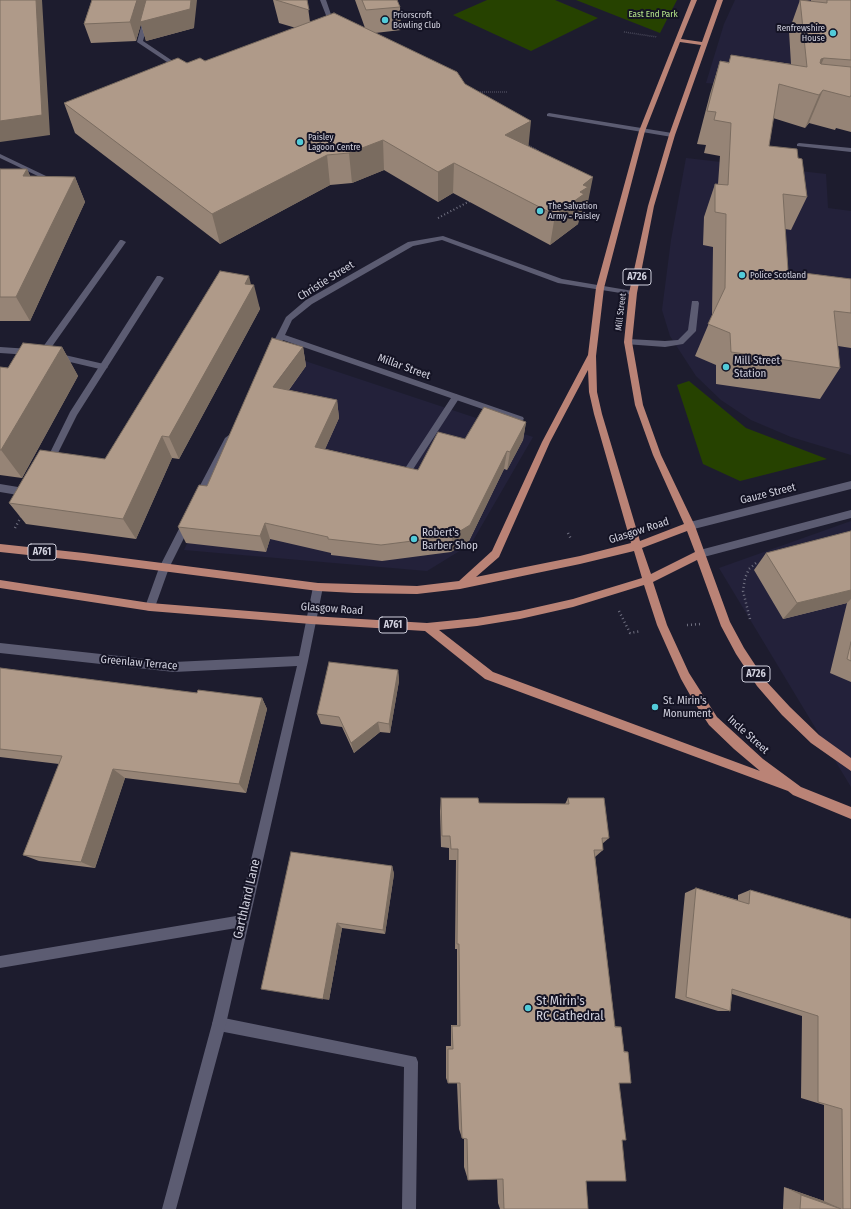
<!DOCTYPE html>
<html>
<head>
<meta charset="utf-8">
<style>
  body { margin:0 }
  canvas { display:block; background:#1d1c2e }
</style>
</head>
<body>
<canvas width="851" height="1209"></canvas>
<script>
const context = document.querySelector('canvas').getContext('2d');
context.lineJoin = 'round';
function fill(path, color) { context.fillStyle = color; context.fill(path, 'evenodd'); }
const poly = rows => new Path2D(rows.map(r => 'M' + r).join(''));
function stroke(path, color, width, dash) { context.strokeStyle = color; context.lineWidth = width; context.lineCap = dash ? 'butt' : 'round'; context.setLineDash(dash || []); context.stroke(path); }
function drawText(font, color, halo, rows, align = 'center') {
  context.font = font + ' "Fira Sans Condensed",sans-serif'; context.lineWidth = 4; context.setLineDash([]); context.textBaseline = 'middle'; context.strokeStyle = halo; context.fillStyle = color; for (const [text, x, y, turn = 0] of rows) {
    context.save(); context.translate(x, y); context.rotate((+turn || 0) * Math.PI / 180); context.textAlign = isNaN(turn) ? turn : align; if (halo) context.strokeText(text, 0, 0); context.fillText(text, 0, 0); context.restore();
  }
}
const built = poly([
  [735,0,851,0,851,94,706,83,724,24],
  [686,158,826,174,828,208,851,211,851,455,791,437,751,420,721,400,696,376,670,336,662,310,671,240],
  [278,352,533,437,471,544,427,571,184,550],
  [851,521,851,787,719,568]
]);
const green = poly([
  [487,0,555,0,598,18,531,51,453,15],
  [576,0,677,0,660,33],
  [689,381,746,428,827,459,740,481,703,464,677,385]
]);
const pathFar2 = poly([
  [624,32,657,37],
  [478,92,508,92],
  [526,144,539,151]
]);
const pathFar1 = poly([
  [438,218,470,201]
]);
const path = poly([
  [15,528,22,515],
  [568,533,571,539],
  [619,611,630,633,641,631],
  [750,619,743,591,745,578,749,569,756,563],
  [687,625,701,624]
]);
const service = poly([
  [549,113,672,133,675,135,672,137,547,116,547,114,549,113],
  [0,154,46,176,47,177,42,178,0,158,0,154],
  [120,240,122,240,126,242,46,355,40,355,40,351,120,240],
  [157,276,160,276,164,278,77,415,51,467,45,467,44,465,70,412,157,276],
  [692,301,698,301,699,303,696,331,683,344,665,347,625,344,624,342,628,339,665,341,678,340,688,330,692,301],
  [456,394,460,397,408,477,402,477,401,475,402,473,453,395,456,394],
  [0,484,30,489,35,493,30,497,0,492,0,484],
  [242,915,246,917,248,921,246,925,242,927,0,968,0,956,242,915],
  [219,1017,416,1057,418,1062,416,1209,402,1209,404,1067,219,1031,214,1029,212,1024,214,1019,219,1017]
]);
const minor = poly([
  [148,0,154,0,143,41,183,68,183,70,179,70,137,42,148,0],
  [320,0,326,0,336,29,331,28,320,0],
  [799,143,851,148,851,152,797,146,797,144,799,143],
  [443,236,562,279,633,291,637,293,633,295,558,283,442,240,413,246,312,304,292,320,285,335,523,417,524,419,520,422,283,340,276,353,270,353,269,351,286,317,306,300,408,242,443,236],
  [0,347,30,349,34,352,30,355,0,353,0,347],
  [56,353,104,364,108,367,104,370,53,358,53,354,56,353],
  [229,435,233,438,204,497,202,500,196,500,194,497,225,438,229,435],
  [187,518,190,519,192,522,169,568,155,607,154,610,150,611,146,610,145,607,159,568,184,519,187,518],
  [318,583,321,584,323,587,308,661,226,1024,176,1209,162,1209,212,1024,297,666,174,672,0,653,0,643,174,662,299,656,313,587,315,584,318,583]
]);
const tertiary = poly([
  [851,481,851,489,690,530,687,529,685,526,687,523,690,522,851,481],
  [851,510,851,518,700,558,697,557,695,554,697,551,700,550,851,510]
]);
const primary = poly([
  [691,0,697,0,681,39,702,42,717,0,723,0,675,135,654,206,637,293,632,342,643,405,661,455,695,526,730,622,744,648,765,680,790,707,819,735,851,758,851,771,811,743,782,715,757,686,736,654,721,626,697,560,653,582,667,625,689,673,717,717,763,759,801,787,851,807,851,819,793,795,788,791,485,679,425,631,311,624,150,611,0,588,0,580,150,603,311,616,427,623,477,618,520,611,573,599,642,578,634,551,580,564,460,589,417,594,355,593,318,591,84,561,0,552,0,544,84,553,318,583,417,586,459,581,492,551,542,442,588,355,596,288,639,131,691,0],
  [680,42,701,45,669,135,648,206,629,293,624,342,635,405,653,455,684,524,640,541,602,414,597,392,596,356,604,288,645,131,680,42],
  [588,370,589,392,594,414,631,543,580,556,476,577,499,557,550,442,588,370],
  [687,531,695,552,651,574,642,548,687,531],
  [644,585,657,625,681,679,694,702,709,725,734,749,760,771,493,672,439,630,477,626,520,619,573,607,644,585]
]);
const wall = poly([
  [92,0,194,28,146,41,141,24,136,41,91,43,84,24],
  [273,0,307,0,310,22,365,28,355,0,397,0,400,7,401,30,375,33,465,84,528,146,587,207,583,210,582,217,579,219,578,224,550,245,453,193,438,202,384,170,352,183,330,185,220,244,75,133,64,103,187,63,205,61,296,28,279,23],
  [800,0,811,1,811,0,851,0,851,132,836,128,835,130,809,123,805,128,773,118,769,146,798,158,807,197,791,230,785,229,788,271,851,279,851,348,838,346,840,368,820,399,716,384,716,365,695,356,712,316,713,247,703,245,704,217,715,184,718,184,720,156,704,153,706,145,697,144,710,94,720,61,729,62,731,55,791,64,789,31],
  [0,169,27,169,30,176,75,177,85,202,30,321,0,321],
  [251,285,260,309,179,459,172,458,136,539,26,524,9,503,105,459],
  [62,347,78,376,22,478,0,475,0,367,8,368],
  [303,347,306,366,289,390,337,400,339,418,325,449,418,470,465,439,526,422,523,440,507,470,504,469,469,541,451,552,382,561,331,555,331,553,270,539,266,552,186,543,178,527,207,486],
  [851,531,851,682,830,673,847,603,783,619,754,570,766,553],
  [0,668,197,693,262,698,267,709,246,793,125,778,95,868,39,861,23,855,59,764,0,757],
  [398,670,399,681,390,733,380,732,354,753,342,727,321,724,317,714],
  [441,798,479,803,565,804,568,798,609,838,602,844,603,850,595,857,615,1026,621,1027,624,1051,628,1052,619,1083,622,1140,586,1181,588,1209,500,1209,498,1203,497,1179,468,1180,464,1167,464,1139,462,1138,459,1129,457,1083,448,1083,446,1078,446,1046,451,1046,451,1025,457,1025,457,949,455,949,456,860,449,860,449,848,441,847,440,811],
  [291,852,392,866,394,874,385,934,342,928,329,1000],
  [696,888,738,900,738,895,750,890,851,919,851,1209,783,1209,784,1187,824,1201,824,1105,801,1098,802,1016,732,994,730,1011,718,1011,675,998,685,893]
]);
const shadedWall = poly([
  [36,0,42,0,50,135,0,142,0,121],
  [137,0,197,0,194,28,146,41,141,24,136,41,130,22],
  [824,58,810,90,821,59],
  [823,90,809,123,805,128,819,95],
  [531,121,528,151,505,135],
  [383,140,384,170,352,183,349,153],
  [327,155,330,185,220,244,212,214],
  [454,163,453,193,438,202,438,172],
  [27,169,38,194,23,176],
  [75,177,85,202,30,321,16,297],
  [593,177,587,207,583,210,582,217,579,219,578,224,550,245,555,215,580,192,583,185],
  [249,276,252,289,254,285,260,309,179,459,169,437,245,284],
  [62,347,78,376,22,478,1,450],
  [303,347,306,366,277,406,273,387],
  [337,400,339,418,318,465,315,447],
  [526,422,523,440,507,470,510,452],
  [162,436,172,458,136,539,123,519],
  [507,451,504,469,469,541,451,552,452,536],
  [265,523,270,539,266,552,260,536],
  [851,590,851,599,847,603,783,619,797,603],
  [398,670,399,681,390,733,389,724],
  [262,698,267,709,246,793,239,784],
  [378,722,380,732,354,753,351,743],
  [113,769,125,778,95,868,81,862],
  [392,866,394,874,385,934,383,930],
  [337,923,342,928,329,1000,323,999],
  [784,1187,824,1201,842,1209,801,1195]
]);
const building = poly([
  [0,0,36,0,42,115,0,121,0,0],
  [92,0,137,0,130,22,84,24,92,0],
  [146,0,191,0,190,9,140,22,146,0],
  [276,0,307,0,309,10,276,0],
  [362,0,397,0,400,7,366,10,362,0],
  [800,0,827,3,827,0,851,0,851,60,824,58,821,59,820,63,821,64,851,67,851,95,850,97,823,90,819,95,779,84,769,146,797,149,798,158,802,159,807,197,783,194,788,271,851,279,851,313,834,311,840,368,731,352,730,333,708,324,725,288,726,214,715,212,715,184,728,185,731,123,714,120,716,112,707,111,720,61,729,63,731,55,807,67,800,0],
  [334,13,457,72,465,84,531,121,505,135,593,177,583,185,588,187,580,192,584,194,555,215,454,163,438,172,383,140,349,153,327,155,212,214,64,103,178,58,187,63,200,58,205,61,334,13],
  [0,169,27,169,23,176,75,177,16,297,0,297,0,169],
  [220,271,249,276,245,284,254,285,169,437,162,436,123,519,9,503,40,450,105,459,220,271],
  [272,338,303,347,273,387,337,400,315,447,418,470,438,432,465,439,484,407,526,422,510,452,507,451,470,525,452,536,381,545,328,539,328,537,265,523,260,536,178,527,199,485,207,486,272,338],
  [23,343,62,347,1,450,0,450,0,367,8,368,23,343],
  [851,531,851,590,797,603,766,553,851,531],
  [851,642,851,661,847,659,851,642],
  [329,662,398,670,389,724,378,722,351,743,339,717,317,714,329,662],
  [0,668,197,693,198,690,262,698,239,784,113,769,81,862,23,855,62,756,0,749,0,668],
  [441,798,478,798,479,803,569,804,568,798,604,798,609,838,602,838,603,850,594,850,615,1027,621,1027,624,1052,628,1052,631,1083,619,1083,626,1140,622,1140,626,1181,586,1181,588,1209,504,1209,503,1179,468,1180,467,1139,462,1138,460,1083,448,1083,448,1049,453,1049,452,1026,460,1026,459,944,457,944,458,849,451,849,450,836,442,836,441,798],
  [291,852,392,866,383,930,337,923,323,999,261,989,291,852],
  [696,888,749,904,750,890,851,919,851,1209,843,1209,842,1109,818,1102,818,1016,732,989,730,1011,686,997,696,888],
  [801,1195,841,1209,800,1209,801,1195]
]);
const markers = [
  [385,20,4,"#52cbd9"],
  [833,33,4,"#52cbd9"],
  [300,142,4,"#52cbd9"],
  [540,211,4,"#52cbd9"],
  [742,275,4,"#52cbd9"],
  [726,367,4,"#52cbd9"],
  [414,539,4,"#52cbd9"],
  [655,707,4,"#52cbd9"],
  [528,1008,4,"#52cbd9"]
];
const farParknames = [
  ["East End Park",653,14]
];
const farPoinames = [
  ["Priorscroft",393,15],
  ["Bowling Club",393,25],
  ["Renfrewshire",825,28,"right"],
  ["House",825,38,"right"],
  ["Paisley",308,137],
  ["Lagoon Centre",308,147],
  ["The Salvation",548,206],
  ["Army - Paisley",548,216],
  ["Police Scotland",750,275]
];
const farStreetnames = [
  ["Mill Street",621,312,-83]
];
const shields = [
  [637,277,28],
  [42,552,28],
  [393,625,28],
  [756,674,28]
];
const shieldNames = [
  ["A726",637,277],
  ["A761",42,552],
  ["A761",393,625],
  ["A726",756,674]
];
const streetNames = [
  ["Christie Street",326,281,-32],
  ["Millar Street",404,367,20],
  ["Gauze Street",768,494,-14],
  ["Glasgow Road",639,531,-18],
  ["Glasgow Road",332,609,4],
  ["Greenlaw Terrace",139,663,5],
  ["Incle Street",748,735,42]
];
const poiNames = [
  ["Mill Street",734,361],
  ["Station",734,374],
  ["Robert's",422,533],
  ["Barber Shop",422,546],
  ["St. Mirin's",663,701],
  ["Monument",663,714]
];
const nearStreetnames = [
  ["Garthland Lane",247,899,-77]
];
const nearPoinames = [
  ["St Mirin's",536,1001],
  ["RC Cathedral",536,1016]
];
fill(built, '#23213a');
fill(green, '#264200');
stroke(pathFar2, '#707080', 1.5, [0.5, 1.5]);
stroke(pathFar1, '#707080', 2, [1, 2.5]);
stroke(path, '#707080', 2.5, [1, 3]);
fill(service, '#5c5c72');
fill(minor, '#5c5c72');
fill(tertiary, '#5c5c72');
fill(primary, '#ba8376');
fill(wall, '#968476');
fill(shadedWall, '#7a6c60');
fill(building, '#af9a89');
stroke(building, '#7a6c60', 1);
for (const [x, y, r, color] of markers) { const dot = new Path2D(); dot.arc(x, y, r, 0, 2 * Math.PI); context.fillStyle = color; context.fill(dot); stroke(dot, '#141324', 1.5); }
drawText('9px', '#b6e78a', '#141324', farParknames);
drawText('9px', '#d0d0dd', '#141324', farPoinames, 'left');
drawText('9px', '#d0d0dd', '#141324', farStreetnames);
for (const [x, y, w] of shields) { const box = new Path2D(); box.roundRect(x - w / 2, y - 8, w, 16, 3); context.fillStyle = '#141324'; context.fill(box); stroke(box, '#d0d0dd', 1); }
drawText('bold 10px', '#d0d0dd', null, shieldNames);
drawText('11px', '#d0d0dd', '#141324', streetNames);
drawText('11px', '#d0d0dd', '#141324', poiNames, 'left');
drawText('13px', '#d0d0dd', '#141324', nearStreetnames);
drawText('13px', '#d0d0dd', '#141324', nearPoinames, 'left');
</script>
</body>
</html>
